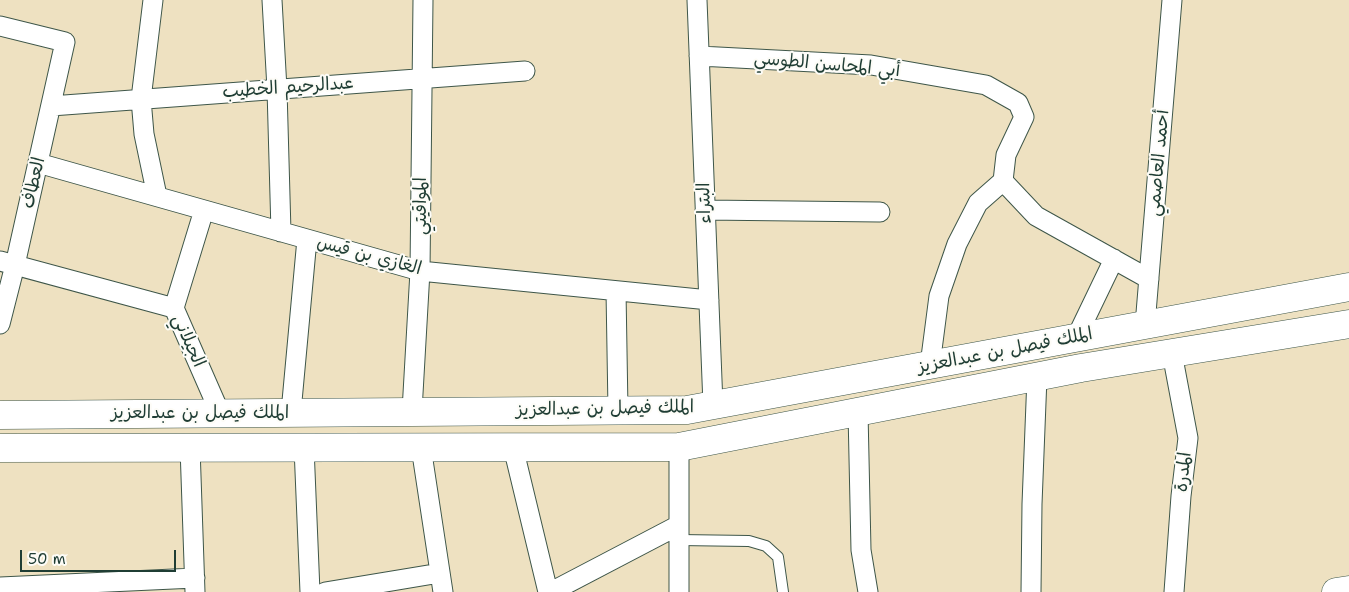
<!DOCTYPE html>
<html>
<head>
<meta charset="utf-8">
<style>
  body { margin:0 }
  #map { position:relative; width:1349px; height:592px; overflow:hidden; background:#eee1c1; font-family:"Shantell Sans",sans-serif }
  canvas { display:block }
  .scale { position:absolute; left:20px; top:550px; width:156px; height:22px; box-sizing:border-box; border:2px solid #1f3d34; border-top:0; padding-left:6px; font-size:15px; line-height:18px; white-space:nowrap; color:#1f3d34; -webkit-text-stroke:4px #fdfcf7; paint-order:stroke }
</style>
</head>
<body>
<div id="map">
<canvas width="1349" height="592"></canvas>
<div class="scale">50 m</div>
</div>
<script>
const context = document.querySelector('canvas').getContext('2d');
context.lineJoin = 'round';
const poly = rows => new Path2D(rows.map(r => 'M' + r).join(''));
function stroke(path, color, width, dash) { context.strokeStyle = color; context.lineWidth = width; context.lineCap = dash ? 'butt' : 'round'; context.setLineDash(dash || []); context.stroke(path); }
function drawText(font, color, halo, rows, align = 'center') {
  context.font = font + ' "Shantell Sans","Playpen Sans Arabic",sans-serif'; context.lineWidth = 4; context.setLineDash([]); context.textBaseline = 'middle'; context.strokeStyle = halo; context.fillStyle = color; for (const [text, x, y, turn = 0] of rows) {
    context.save(); context.translate(x, y); context.rotate((+turn || 0) * Math.PI / 180); context.textAlign = isNaN(turn) ? turn : align; if (halo) context.strokeText(text, 0, 0); context.fillText(text, 0, 0); context.restore();
  }
}
const lane = poly([
  [679,540,749,541,766,546,778,557,783,592]
]);
const street = poly([
  [153,0,141,99,144,134,157,196],
  [272,0,277,89,281,232],
  [697,0,713,405],
  [0,26,65,42,15,265,0,324],
  [699,56,871,65,986,85,1018,103,1024,117,1006,155,1003,181,1036,216,1149,279],
  [51,106,525,71],
  [38,163,420,271,709,300],
  [204,210,174,308,220,413],
  [705,210,880,212],
  [0,261,174,308],
  [616,291,618,410],
  [1145,325,1172,0],
  [1076,338,1114,259],
  [1172,353,1188,438,1181,496,1174,592],
  [930,365,939,296,957,244,978,203,1003,181],
  [412,411,420,271,423,0],
  [291,412,307,239],
  [858,412,861,550,868,592],
  [190,447,195,592],
  [304,447,310,592],
  [421,447,443,592],
  [513,447,548,592],
  [0,587,195,578],
  [325,592,440,573],
  [551,592,679,525],
  [679,592,679,447],
  [1031,592,1032,504,1037,377]
]);
const secondary = poly([
  [0,415,687,410,1349,287],
  [0,448,679,447,1081,368,1349,324]
]);
const primary = poly([
  [1336,592,1349,590]
]);
const streetNames = [
  ["أبي المحاسن الطوسي",827,65,5],
  ["عبدالرحيم الخطيب",288,88,-4],
  ["أحمد العاصمي",1159,163,-85],
  ["العطاف",34,183,-77],
  ["البتراء",705,203,-92],
  ["المواقيتي",421,206,-90],
  ["الغازي بن قيس",369,256,15],
  ["الجيلاني",188,341,66],
  ["الملك فيصل بن عبدالعزيز",1005,351,-11],
  ["الملك فيصل بن عبدالعزيز",605,409,-1],
  ["الملك فيصل بن عبدالعزيز",200,413],
  ["المدرة",1184,472,-84]
];
stroke(lane, '#3e5649', 12);
stroke(street, '#3e5649', 21);
stroke(secondary, '#3e5649', 29);
stroke(primary, '#3e5649', 29);
stroke(lane, '#fff', 10);
stroke(street, '#fff', 19);
stroke(secondary, '#fff', 28);
stroke(primary, '#fff', 28);
drawText('18px', '#1f3d34', '#fdfcf7', streetNames);
</script>
</body>
</html>
